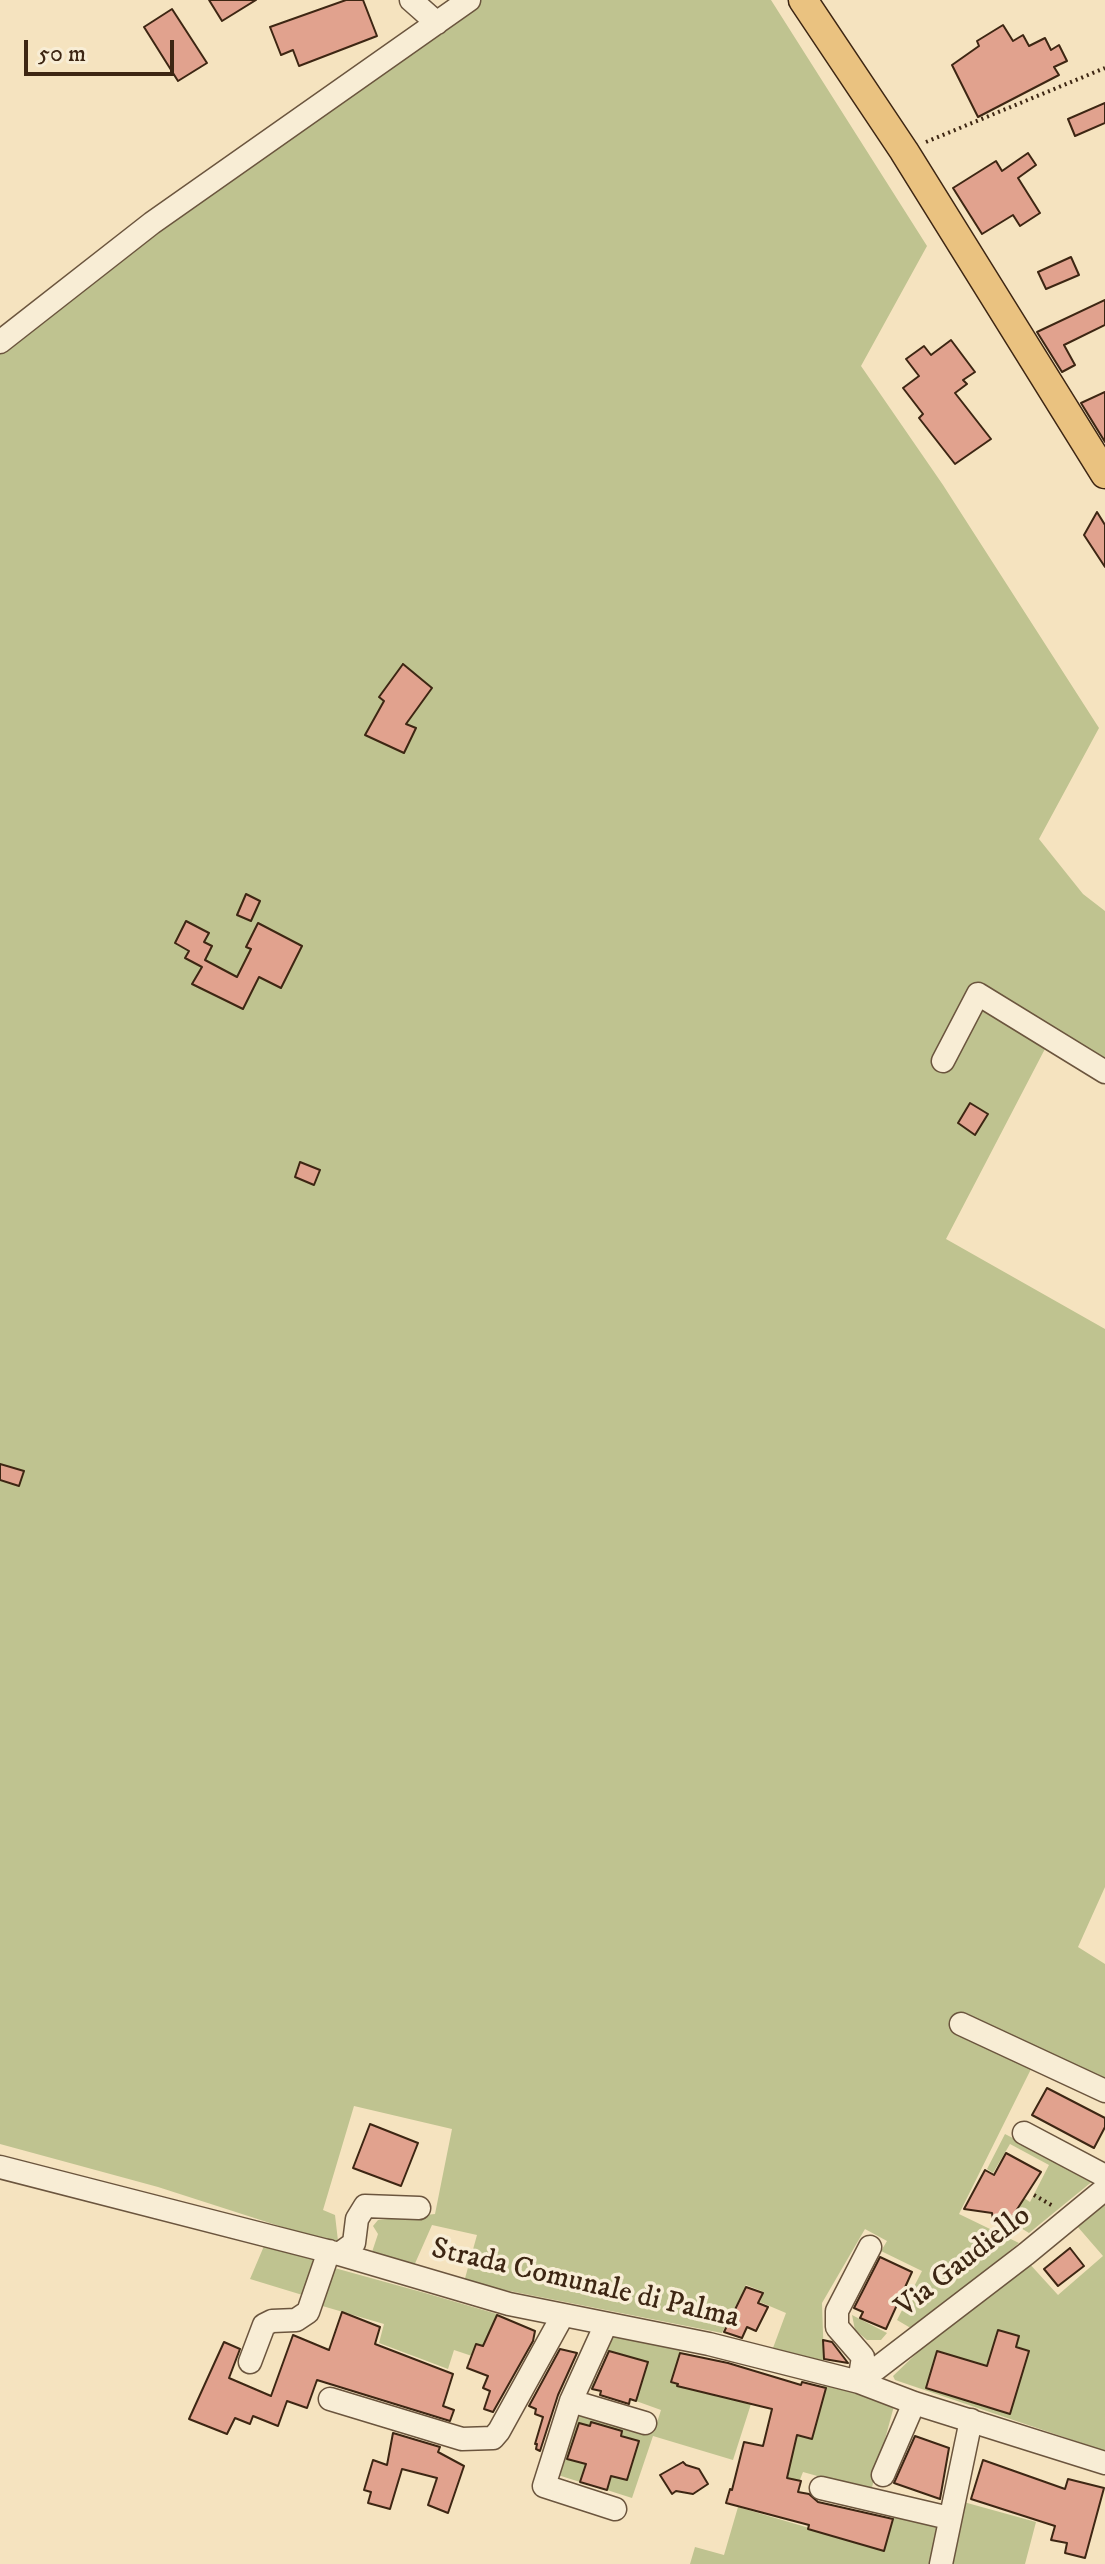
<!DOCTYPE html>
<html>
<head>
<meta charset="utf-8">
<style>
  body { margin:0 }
  #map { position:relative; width:1105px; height:2564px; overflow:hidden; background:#f5e3bf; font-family:"IM FELL DW Pica",serif }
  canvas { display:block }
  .scale { position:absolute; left:24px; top:40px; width:150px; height:36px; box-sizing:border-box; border:4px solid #3d2613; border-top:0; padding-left:10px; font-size:24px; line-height:28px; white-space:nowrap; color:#3d2613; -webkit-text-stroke:6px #f8edd5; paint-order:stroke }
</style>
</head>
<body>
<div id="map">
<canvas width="1105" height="2564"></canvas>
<div class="scale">50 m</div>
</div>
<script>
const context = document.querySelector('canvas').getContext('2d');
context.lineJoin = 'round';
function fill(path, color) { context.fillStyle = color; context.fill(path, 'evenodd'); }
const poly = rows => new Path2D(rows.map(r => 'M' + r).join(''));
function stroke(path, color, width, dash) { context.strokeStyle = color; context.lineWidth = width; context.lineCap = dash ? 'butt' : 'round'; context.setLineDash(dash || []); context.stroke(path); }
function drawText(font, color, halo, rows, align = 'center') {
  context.font = font + ' "IM FELL DW Pica",serif'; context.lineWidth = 7; context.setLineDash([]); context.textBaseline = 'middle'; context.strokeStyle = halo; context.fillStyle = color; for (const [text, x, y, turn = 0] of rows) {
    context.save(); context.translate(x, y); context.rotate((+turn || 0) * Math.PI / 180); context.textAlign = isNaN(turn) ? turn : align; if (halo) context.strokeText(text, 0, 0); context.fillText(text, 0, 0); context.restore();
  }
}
const green = poly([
  [465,0,771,0,927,246,861,366,943,485,1099,728,1039,839,1083,894,1105,911,1105,1060,1047,1045,946,1239,1105,1329,1105,1887,1078,1947,1105,1964,1105,2084,1039,2053,959,2214,1019,2243,914,2330,897,2320,922,2271,881,2251,887,2241,865,2229,822,2303,824,2362,773,2348,786,2313,760,2302,764,2292,746,2285,722,2333,464,2282,477,2235,432,2225,413,2268,371,2255,378,2234,373,2226,378,2220,435,2214,452,2129,354,2106,323,2210,335,2215,338,2241,329,2242,158,2187,0,2144,0,346],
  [1005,2134,1094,2180,1029,2233,1011,2222,1024,2198,1030,2202,1049,2165,1010,2144,993,2173,987,2169],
  [1105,2204,1105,2451,895,2380,893,2376,971,2301,1027,2261,1058,2295,1103,2256,1077,2226],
  [264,2246,314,2260,318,2265,309,2297,250,2279],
  [331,2267,425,2293,497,2314,483,2346,476,2344,472,2356,454,2350,448,2369,379,2343,384,2324,319,2305],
  [852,2315,887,2333,881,2340,867,2340,855,2330],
  [599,2332,681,2349,671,2382,751,2404,733,2460,653,2436,632,2498,607,2490,611,2476,627,2480,638,2441,583,2424,572,2460,586,2464,580,2482,558,2475,575,2409,654,2432,661,2410,636,2401,648,2362,603,2350,592,2389,583,2387],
  [824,2383,894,2406,871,2491,803,2472,799,2482,781,2477,793,2434,812,2438],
  [960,2501,1036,2522,1025,2564,949,2564],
  [738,2507,884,2550,894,2516,939,2528,933,2564,690,2564,695,2547,724,2555]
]);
const building = poly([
  [209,0,256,0,222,21,209,0],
  [346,0,363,0,377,36,299,66,293,50,281,55,270,27,346,0],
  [172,9,207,63,178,81,144,27,172,9],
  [1003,25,1013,41,1023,35,1029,46,1045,38,1051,50,1059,45,1067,61,1054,67,1059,75,978,117,952,65,979,46,977,41,1003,25],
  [1105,103,1105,123,1075,136,1068,119,1105,103],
  [1028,153,1036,165,1018,178,1040,213,1020,226,1013,215,982,234,953,188,996,161,1002,171,1028,153],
  [1071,257,1079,275,1046,289,1038,272,1071,257],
  [1105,300,1105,325,1064,345,1075,365,1062,372,1037,332,1105,300],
  [951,340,975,372,963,380,967,384,955,393,991,439,955,464,919,418,923,414,903,388,919,376,906,359,924,346,931,355,951,340],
  [1105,392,1105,442,1081,403,1105,392],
  [1097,512,1105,525,1105,567,1084,535,1097,512],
  [403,664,432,688,406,724,416,728,404,753,365,735,384,701,379,697,403,664],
  [246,894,260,901,251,921,237,915,246,894],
  [186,921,209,933,204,942,212,946,205,960,237,977,251,949,246,947,258,923,302,946,281,988,259,977,243,1009,192,984,202,967,185,958,189,951,175,943,186,921],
  [970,1103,988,1114,975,1135,958,1123,970,1103],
  [300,1162,320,1170,314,1185,295,1177,300,1162],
  [0,1464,24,1471,19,1486,0,1480,0,1464],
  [1047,2088,1105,2118,1105,2127,1094,2148,1032,2115,1047,2088],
  [370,2124,418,2143,401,2186,353,2168,370,2124],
  [1006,2153,1041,2172,1007,2225,993,2220,992,2213,964,2209,985,2170,994,2175,1006,2153],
  [1070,2248,1084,2266,1058,2286,1044,2269,1070,2248],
  [880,2257,912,2272,886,2329,860,2318,863,2312,854,2308,880,2257],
  [746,2287,763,2293,758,2303,768,2307,756,2331,747,2327,742,2338,724,2332,746,2287],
  [342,2312,380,2327,375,2344,453,2374,443,2406,454,2410,450,2421,317,2380,307,2408,287,2401,278,2426,253,2416,250,2424,235,2418,227,2434,189,2419,224,2342,240,2349,229,2378,271,2396,293,2335,329,2350,342,2312],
  [497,2315,535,2331,533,2341,493,2412,484,2409,490,2391,483,2388,488,2376,467,2368,476,2344,483,2346,497,2315],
  [998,2330,1019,2336,1016,2347,1029,2351,1010,2414,926,2388,937,2351,987,2366,998,2330],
  [823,2340,832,2342,848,2363,824,2359,823,2340],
  [560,2349,577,2353,558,2395,540,2451,536,2449,537,2444,535,2444,543,2417,535,2414,536,2409,529,2406,560,2349],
  [609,2351,648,2362,636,2401,630,2399,629,2404,600,2395,601,2391,592,2389,609,2351],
  [680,2353,728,2363,801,2385,802,2382,826,2388,812,2439,797,2435,787,2478,801,2481,798,2492,809,2494,818,2502,893,2519,884,2551,808,2529,809,2525,726,2503,730,2489,732,2490,744,2442,763,2446,772,2409,677,2386,678,2384,671,2382,680,2353],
  [591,2422,622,2431,621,2436,639,2441,627,2480,611,2476,607,2490,580,2482,586,2464,567,2459,579,2423,590,2426,591,2422],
  [393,2433,440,2447,438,2452,464,2466,448,2513,428,2505,437,2478,402,2469,390,2509,368,2503,371,2492,364,2490,373,2460,387,2465,393,2433],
  [915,2436,949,2448,940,2499,894,2483,915,2436],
  [983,2460,1065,2489,1068,2479,1104,2488,1085,2558,1065,2553,1067,2543,1051,2540,1055,2526,971,2499,983,2460],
  [683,2462,686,2465,699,2469,708,2484,693,2494,676,2491,672,2494,660,2475,683,2462]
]);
const path = poly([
  [926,142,1105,68],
  [1034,2195,1053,2206]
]);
const minor = poly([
  [411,0,437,23],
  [0,342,152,223,469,0],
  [943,1061,978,994,1105,1072],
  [961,2024,1105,2091],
  [1024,2133,1105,2176],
  [0,2167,339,2254,509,2304,709,2344,859,2382,914,2403,1105,2463],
  [339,2254,354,2243,357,2219,365,2206,419,2208],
  [606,2324,571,2401,544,2486,615,2509],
  [250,2362,264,2325,272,2321,296,2320,308,2312,329,2251],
  [859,2382,1026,2254,1105,2189],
  [859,2382,863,2357,837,2327,837,2311,870,2247],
  [330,2399,462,2439,493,2438,499,2431,563,2315],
  [571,2401,645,2423],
  [883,2475,914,2403],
  [821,2488,949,2518],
  [941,2564,971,2420]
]);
const major = poly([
  [803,0,904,151,1105,474]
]);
const streetNames = [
  ["Via Gaudiello",964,2263,-38],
  ["Strada Comunale di Palma",585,2285,13]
];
fill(green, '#bfc390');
fill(building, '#e1a28e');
stroke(building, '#3d2613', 2);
stroke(minor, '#6b553e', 25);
stroke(major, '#3d2613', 31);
stroke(path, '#3d2613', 4, [2, 4]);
stroke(minor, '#f8edd5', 22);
stroke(major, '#eac280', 28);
drawText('30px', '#3d2613', '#f8edd5', streetNames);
</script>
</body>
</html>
